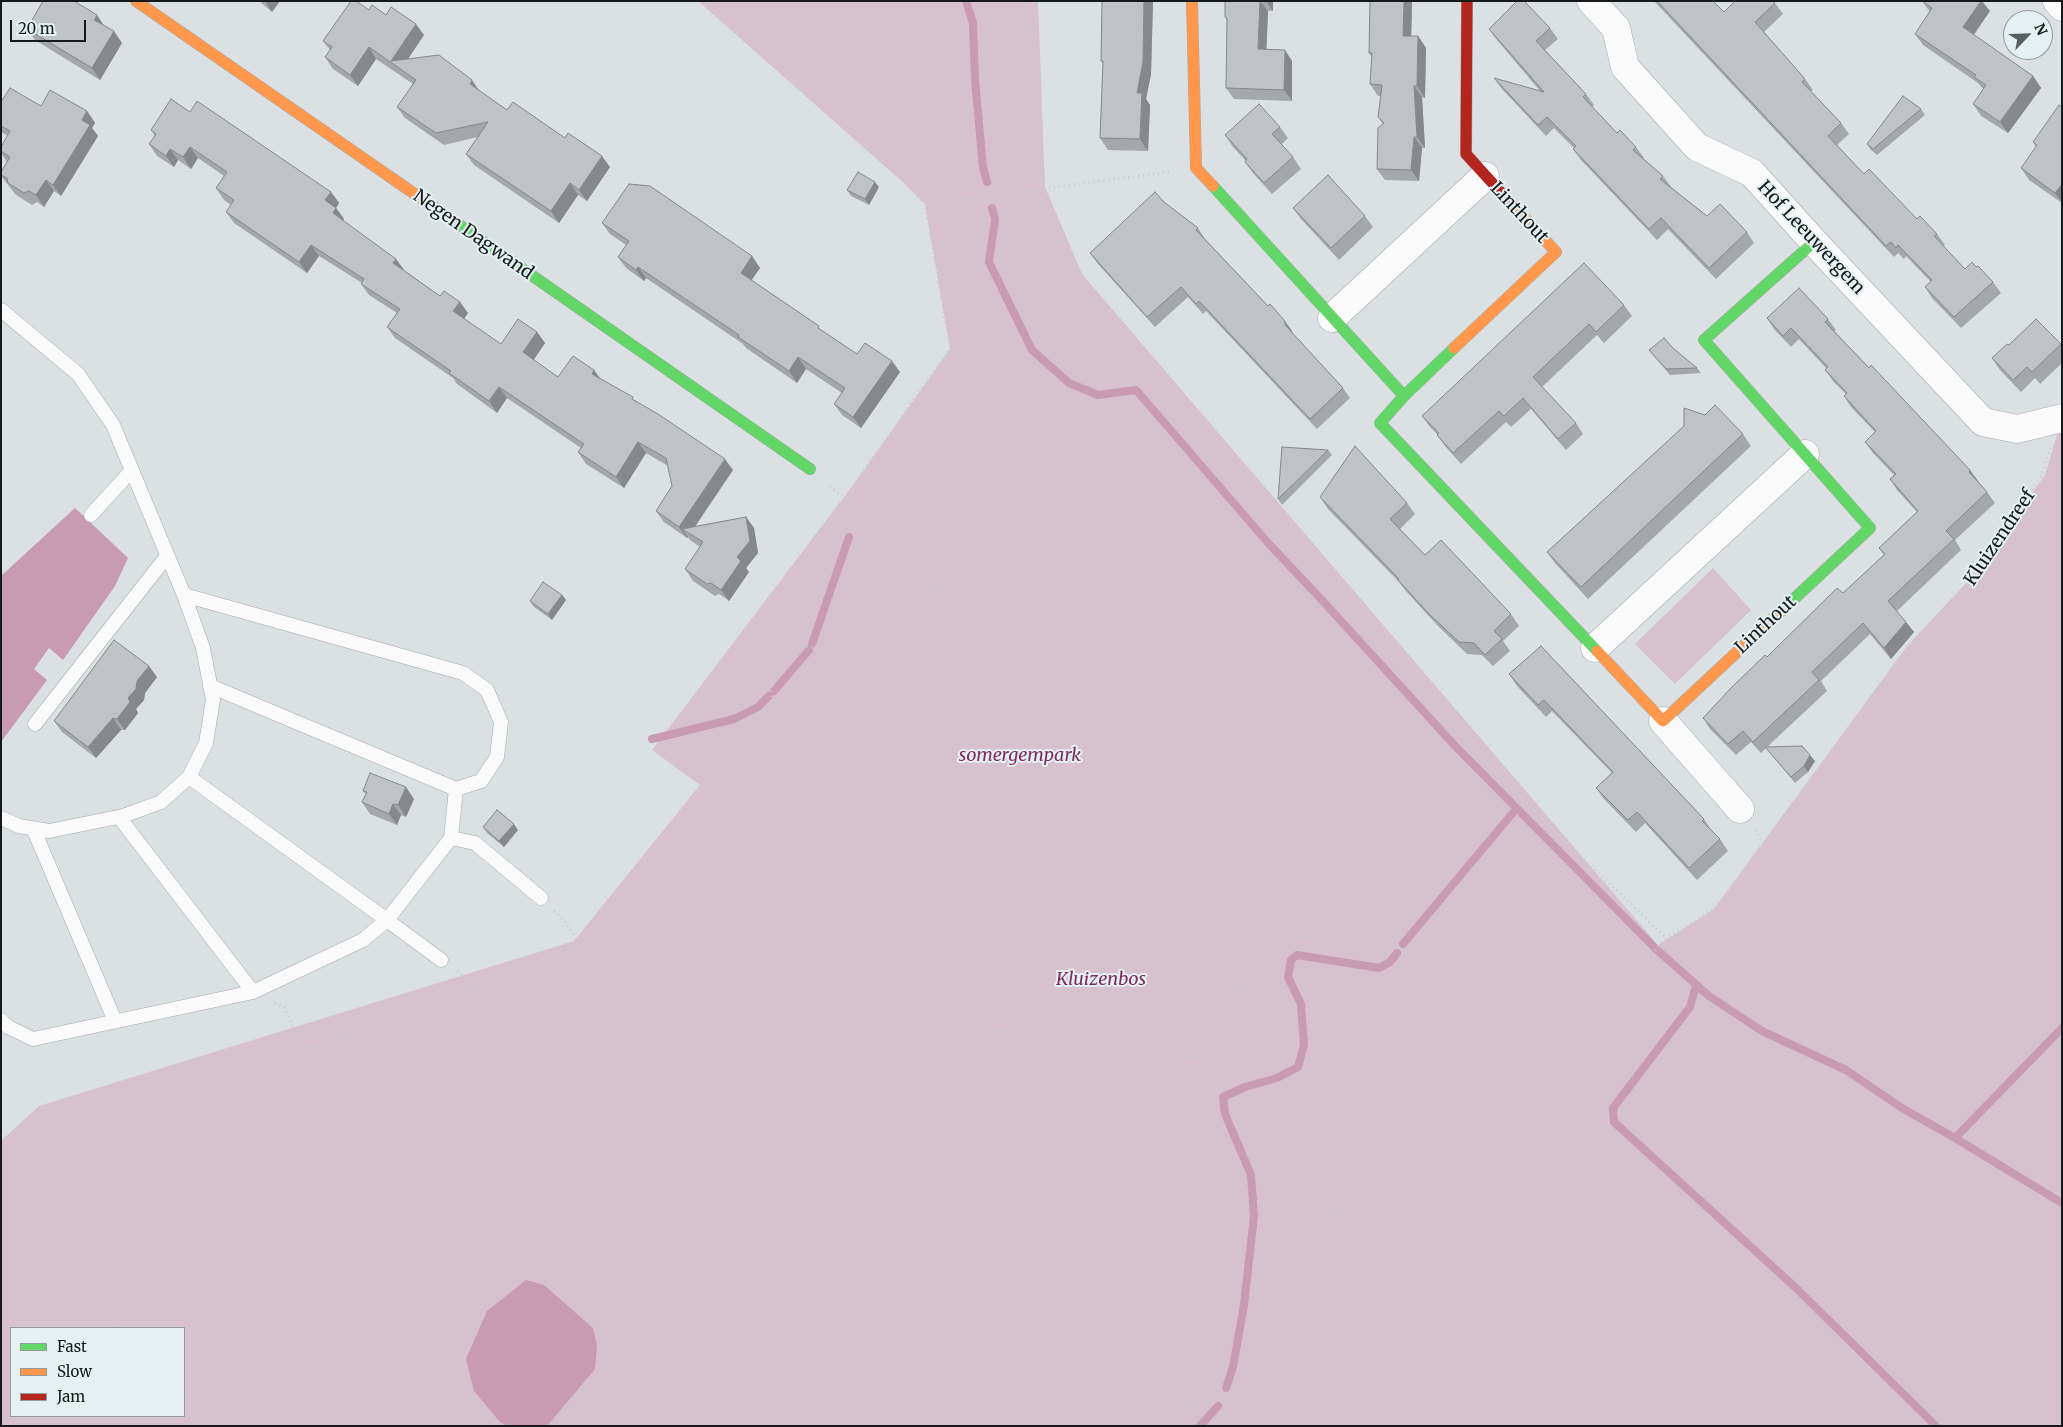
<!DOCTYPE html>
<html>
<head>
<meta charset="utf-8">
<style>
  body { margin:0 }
  #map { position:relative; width:2063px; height:1427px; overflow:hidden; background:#dbe1e2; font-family:Merriweather,serif }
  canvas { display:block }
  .frame { position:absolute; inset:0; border:2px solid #151919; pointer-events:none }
  .legend { position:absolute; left:10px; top:1327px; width:175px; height:90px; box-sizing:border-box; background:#e5f0f2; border:1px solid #929a9b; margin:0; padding:6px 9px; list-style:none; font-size:15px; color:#151919 }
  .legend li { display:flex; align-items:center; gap:10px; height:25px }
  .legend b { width:25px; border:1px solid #929a9b }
  .north { position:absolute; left:2003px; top:10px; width:50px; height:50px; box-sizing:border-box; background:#e5f0f2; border:1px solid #929a9b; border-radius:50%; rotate:66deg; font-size:14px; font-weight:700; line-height:20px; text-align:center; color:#151919 }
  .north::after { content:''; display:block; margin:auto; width:18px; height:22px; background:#5a5f5f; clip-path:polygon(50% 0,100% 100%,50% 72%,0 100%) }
  .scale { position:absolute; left:10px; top:20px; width:76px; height:22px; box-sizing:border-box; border:2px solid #151919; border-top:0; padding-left:6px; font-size:15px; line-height:18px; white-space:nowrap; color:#151919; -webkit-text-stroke:4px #e5f0f2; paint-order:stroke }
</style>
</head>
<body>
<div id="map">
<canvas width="2063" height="1427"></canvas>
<div class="frame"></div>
<ul class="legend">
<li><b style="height:6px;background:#63d668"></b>Fast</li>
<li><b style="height:6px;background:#ff974d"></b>Slow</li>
<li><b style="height:6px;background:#b3261e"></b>Jam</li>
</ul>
<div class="north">N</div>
<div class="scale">20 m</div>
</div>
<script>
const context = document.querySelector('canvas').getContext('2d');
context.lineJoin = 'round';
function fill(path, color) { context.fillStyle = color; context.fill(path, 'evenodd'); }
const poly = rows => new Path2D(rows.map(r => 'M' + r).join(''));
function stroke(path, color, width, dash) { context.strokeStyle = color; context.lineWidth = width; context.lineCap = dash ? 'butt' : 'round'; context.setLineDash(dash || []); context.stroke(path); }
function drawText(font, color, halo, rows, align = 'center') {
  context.font = font + ' Merriweather,serif'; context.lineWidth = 4; context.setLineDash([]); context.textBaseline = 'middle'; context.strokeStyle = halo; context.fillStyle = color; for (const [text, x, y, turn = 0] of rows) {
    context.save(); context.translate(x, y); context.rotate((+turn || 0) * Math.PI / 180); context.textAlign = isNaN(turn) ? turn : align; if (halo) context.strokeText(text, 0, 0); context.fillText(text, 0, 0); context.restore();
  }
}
const green = poly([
  [698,1,1038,1,1045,187,1082,274,1658,945,1714,909,1907,646,1969,580,2045,475,2062,418,2062,1426,1,1426,1,1141,39,1106,574,941,700,785,652,750,856,481,950,349,925,204,905,184],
  [11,1328,184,1328,184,1416,11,1416],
  [1713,568,1751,610,1675,684,1635,644]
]);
const water = poly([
  [75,508,128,558,115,586,63,660,49,648,34,669,47,680,1,742,1,576],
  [526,1280,544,1285,593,1328,597,1346,595,1369,547,1426,507,1426,500,1422,474,1391,466,1359,487,1311]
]);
const stream = poly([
  [966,1,973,23,975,80,983,167,987,182],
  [992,208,995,219,989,262,1032,350,1069,383,1098,395,1136,390,1269,544,1320,598,1457,748,1654,947],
  [812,644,849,537],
  [774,691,809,650],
  [652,739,734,719,758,707,769,696],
  [1403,944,1516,809],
  [1656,949,1709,996,1762,1031,1846,1070,1902,1108,1955,1138,2062,1203],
  [1696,985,1690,1007,1613,1108,1614,1122,1796,1288,1936,1426],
  [1955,1138,2062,1028],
  [1226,1388,1233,1367,1244,1305,1254,1216,1251,1175,1225,1114,1223,1097,1245,1087,1277,1078,1298,1067,1304,1045,1301,1004,1288,977,1291,960,1297,955,1379,968,1390,962,1397,953],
  [1200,1426,1218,1406]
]);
const path = poly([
  [870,1,882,26,905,184,925,204,950,349,856,481,850,503,866,533,936,587,958,595,1070,623,1295,854,1388,939,1486,1019,1525,1048,1564,1040,1609,998,1666,938,1714,909,1915,641,1972,583,2041,476,2051,447],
  [1025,1,1033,103,1034,189,1068,265,1097,309,1239,470,1262,508,1471,744,1533,810,1666,938],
  [925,204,1170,172],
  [830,486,850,503],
  [866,533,851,555,859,594,836,615,837,638,823,650,801,645,782,658,772,676,772,696,785,727,759,775,756,838,759,896,787,919,808,941,821,960,828,986,852,997,860,1008,881,1016,893,1009,908,1008,927,1024,957,1036,1012,1030,1071,1089,1096,1095,1127,1072,1155,1062,1194,1057,1210,1058,1247,1037,1246,983,1271,939,1381,931],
  [937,586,990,563,1038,547,1075,564,1141,555,1158,556,1229,628,1234,640,1241,678,1249,689,1261,693,1321,769,1332,773,1348,770,1363,771,1376,780,1421,831,1420,867,1411,912,1388,939],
  [1011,780,1023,777,1034,782,1033,802,1039,861,1061,924,1083,969,1075,984,1019,1036],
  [1755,830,1763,842],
  [554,911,567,924,578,943,600,964,1189,1406,1222,1397,1266,1426],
  [457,971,1056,1426],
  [275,1003,284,1007,298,1039,321,1066,507,1274],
  [1194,1057,1214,1000,1246,983],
  [1,1173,61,1127,84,1122,307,1049,479,988,578,943],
  [1334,1213,1323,1185,1319,1155,1321,1118,1329,1068,1324,1025,1326,998,1340,982,1403,980,1423,967],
  [1,1219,115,1328],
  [184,1394,217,1426],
  [1172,1426,1189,1406],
  [1278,1426,1267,1410,1262,1371,1264,1327,1269,1288,1285,1251,1311,1225,1334,1213,1362,1208,1384,1195,1400,1181,1416,1159,1437,1140,1484,1116,1499,1100,1513,1078,1525,1048]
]);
const lane = poly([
  [1,310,78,374,113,425,184,595,203,648,213,700,206,743,189,777,161,802,123,816,49,831,19,826,1,818],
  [91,515,132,470],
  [184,595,463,673,487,690,501,722,497,757,481,781,456,789,210,686],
  [35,724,167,556],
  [189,777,387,920,451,838,456,789],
  [119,817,253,992],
  [33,828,115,1021],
  [451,838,475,843,541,898],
  [1,1020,8,1027,33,1039,253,992,363,940,387,920,441,960]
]);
const street = poly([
  [1591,1,1616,28,1625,67,1697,147,1752,173,1814,242,1983,422,2017,429,2062,418],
  [2057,1,2062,7],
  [1332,318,1485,176],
  [1595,648,1805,454],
  [1663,721,1740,809]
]);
const fast = poly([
  [1213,186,1404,396],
  [435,208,810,469],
  [1454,348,1404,396,1380,423,1597,651],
  [1781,611,1870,528,1704,340,1814,242]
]);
const slow = poly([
  [136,1,435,208],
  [1192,1,1196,168,1213,186],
  [1454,348,1556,252,1506,198],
  [1597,651,1663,721,1781,611]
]);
const jam = poly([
  [1467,1,1466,154,1506,198]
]);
const wall = poly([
  [259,1,280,1,272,12],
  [1102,1,1153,1,1151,74,1146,99,1150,105,1148,151,1108,150,1100,138,1103,64,1101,61],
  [1225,1,1273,1,1273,11,1268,11,1266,49,1292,61,1292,101,1234,99,1226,88,1227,21,1225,17],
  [1412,1,1411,36,1418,36,1426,48,1425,98,1422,97,1425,148,1422,148,1419,181,1385,180,1377,169,1383,124,1378,117,1381,96,1378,96,1370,84,1372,57,1369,53],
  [1654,1,1713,1,1724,12,1775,3,1783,14,1764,32,1805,79,1813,90,1811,91,1841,123,1849,134,1837,145,1864,174,1917,219,1937,234,1945,245,1943,246,1965,269,1976,267,1993,282,2001,293,1961,328,1932,298,1925,287,1931,282,1906,256,1904,259,1898,253,1894,257],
  [1922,1,1990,11,1974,35,2033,76,2041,88,2008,133,1981,116,1973,104,1983,89,1978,83,1923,45,1915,34,1930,12],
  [386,15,424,35,408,59,480,91,507,110,565,138,610,167,587,201,578,195,559,223,474,165,466,154,478,137,444,145,405,118,397,107,413,84,376,59,358,86,333,69,325,57,330,50,323,41],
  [1550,28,1558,39,1545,50,1586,94,1594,105,1592,107,1617,133,1636,147,1644,158,1643,158,1663,176,1671,187,1707,216,1747,232,1754,243,1716,279,1668,229,1657,240,1581,160,1573,149,1574,148,1554,128,1546,136,1502,89,1494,78,1541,92,1497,40,1489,29],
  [27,29,122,43,100,80,35,40],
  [1,102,87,111,95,123,92,128,98,136,61,196,54,191,44,207,37,202,32,205,16,195,1,176,1,172,7,162,1,153,1,147,8,136,1,132],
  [2062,107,2062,203,2029,180,2021,168,2036,147,2033,142],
  [1921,109,1925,115,1877,155,1871,150,1867,144],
  [190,112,331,192,339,203,336,208,344,219,343,221,396,259,404,270,440,296,468,313,464,319,501,344,537,332,545,343,533,360,558,377,594,370,601,379,636,401,733,470,695,526,746,517,754,528,758,553,746,568,749,572,729,601,719,594,715,596,693,581,685,569,700,547,690,540,688,537,687,538,664,522,656,511,672,486,668,466,646,453,624,488,586,464,578,452,581,448,507,398,497,413,457,384,453,378,395,338,387,327,397,313,369,295,361,284,362,283,319,256,307,273,234,223,226,212,231,205,224,200,216,188,224,176,198,158,191,169,178,160,174,167,157,156,149,144,155,136,151,130],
  [1280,127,1288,138,1281,145,1293,157,1301,169,1272,194,1253,173,1245,162,1246,161,1233,147,1225,135],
  [879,187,869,205,851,196,847,190],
  [1164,202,1198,228,1205,239,1268,306,1284,320,1292,331,1292,333,1343,388,1350,398,1317,429,1206,311,1203,314,1188,297,1155,327,1098,264,1090,253],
  [1293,208,1365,216,1373,227,1339,260,1301,219],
  [602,223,752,256,760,268,751,280,823,331,857,354,900,372,861,428,842,415,834,404,842,393,806,369,797,383,746,348,743,344,646,278,644,281,626,268,618,257,626,245,610,234],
  [1624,305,1632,316,1604,343,1597,335,1542,387,1576,423,1583,434,1566,450,1531,409,1511,427,1506,422,1461,464,1445,446,1437,435,1438,435,1430,427,1422,416],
  [1767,318,1828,319,1836,330,1834,331,1978,481,1987,492,1995,503,1955,540,1961,550,1897,611,1914,632,1891,659,1870,634,1821,681,1827,691,1767,747,1815,761,1808,772,1795,783,1766,748,1761,753,1751,742,1736,755,1710,729,1703,718,1767,657,1843,593,1884,555,1879,548,1917,512,1897,490,1890,479,1894,475,1873,453,1865,442,1875,432,1851,407,1844,396,1846,394,1833,381,1825,370,1826,368,1799,339,1791,347,1774,329],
  [2036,319,2062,345,2062,363,2040,384,2035,378,2021,392,2000,370,1992,358,2009,345],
  [1674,349,1697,368,1701,373,1670,375,1649,350],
  [1743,434,1751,446,1588,599,1555,563,1547,552],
  [1328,450,1332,455,1282,505,1278,499],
  [1320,497,1407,503,1415,514,1400,529,1425,555,1511,614,1519,626,1503,641,1510,651,1493,666,1482,655,1467,654,1437,625,1406,591,1399,582,1328,509],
  [562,595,566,600,552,620,534,607,530,601],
  [1541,646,1704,819,1712,831,1720,839,1728,851,1697,880,1645,823,1636,832,1604,799,1596,788,1612,773,1552,711,1546,717,1517,686,1509,674],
  [157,677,145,693,144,700,136,709,138,713,125,730,121,730,96,758,62,732,54,721],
  [363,791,414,799,406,817,401,815,397,825,370,814,362,802,366,794],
  [483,827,518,830,504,847,487,833]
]);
const shadedWall = poly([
  [265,1,280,1,272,12],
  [1144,1,1153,1,1151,74,1146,99,1150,105,1148,151,1140,139,1137,93],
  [1260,1,1268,11,1266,60,1258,49],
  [1266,1,1273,1,1273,11],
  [1404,1,1412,1,1411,47,1403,36],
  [1981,1,1982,1,1990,11,1971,38,1963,27],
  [97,15,105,27,94,20],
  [416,24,424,35,401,69,391,61],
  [114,31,122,43,100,80,92,68],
  [1418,36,1426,48,1425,98,1417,86],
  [369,47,376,59,358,86,350,75],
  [1285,50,1292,61,1292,101,1284,90],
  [2033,76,2041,88,2008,133,2000,122],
  [472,80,480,92,470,84],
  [1414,86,1422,97,1425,148,1417,137],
  [87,111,95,123,92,128,98,136,61,196,53,185,82,120],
  [1414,137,1422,148,1419,181,1411,170],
  [190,147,198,158,191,169,183,157],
  [170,149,178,160,174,167,166,156],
  [602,156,610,167,587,201,579,190],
  [46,180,54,191,44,207,36,195],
  [875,182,879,187,869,205,865,199],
  [570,183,578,195,559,223,551,211],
  [2062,184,2062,202,2055,193],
  [331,192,339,203,336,208,344,219,341,224,325,200],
  [311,245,319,256,307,273,299,262],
  [752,256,760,268,749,284,741,273],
  [396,259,404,270,393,263],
  [638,267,646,278,644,281,636,270],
  [460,302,468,313,461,323,453,311],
  [1284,320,1292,331,1293,337,1286,326],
  [537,332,545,343,531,364,523,352],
  [798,357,806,369,797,383,789,371],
  [892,361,900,372,861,428,853,417],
  [594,370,602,382,592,374],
  [499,387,507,398,497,413,489,401],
  [638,442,646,453,624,488,616,477],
  [725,459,733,470,690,534,682,529,688,537,687,538,679,527],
  [1970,470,1978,481,1976,483,1969,472],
  [746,517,754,528,758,553,746,568,749,572,729,601,721,590,737,557],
  [562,595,566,600,552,620,548,614],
  [1906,622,1914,632,1891,659,1884,648],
  [149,666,157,677,145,693,144,700,136,709,138,713,125,730,117,719,137,681],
  [113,718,121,730,96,758,88,747],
  [1810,755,1815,761,1808,772,1804,766],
  [406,787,414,799,406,817,398,805],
  [393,804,401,815,397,825,389,814],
  [514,824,518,830,504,847,499,841]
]);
const building = poly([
  [43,1,74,1,97,15,94,20,114,31,92,68,27,29,43,1],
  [351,1,356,1,369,10,372,5,386,15,391,7,416,24,391,61,439,55,472,80,470,84,507,110,513,102,565,138,568,133,602,156,579,190,570,183,551,211,466,154,488,122,436,133,397,107,416,80,369,47,350,75,325,57,332,47,323,41,351,1],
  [1102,1,1144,1,1143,62,1137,93,1142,93,1140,139,1100,138,1103,61,1101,61,1102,1],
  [1225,1,1260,1,1258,49,1285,50,1284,90,1226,88,1227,18,1225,17,1225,1],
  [1370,1,1404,1,1403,36,1418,36,1417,86,1414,86,1417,137,1414,137,1411,170,1377,169,1378,128,1384,123,1378,117,1382,85,1370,84,1372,53,1369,53,1370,1],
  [1517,1,1524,1,1550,28,1536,41,1586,94,1583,97,1617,133,1620,130,1636,147,1633,150,1663,176,1660,179,1707,216,1720,204,1747,232,1709,268,1661,218,1649,229,1573,149,1576,146,1547,117,1538,125,1494,78,1544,92,1489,29,1517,1],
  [1657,1,1713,1,1724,12,1735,1,1773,1,1775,3,1755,22,1805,79,1802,82,1841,123,1828,136,1864,174,1869,169,1917,219,1920,216,1937,234,1934,236,1965,269,1972,262,1976,267,1978,266,1993,282,1954,317,1925,287,1932,280,1898,245,1896,248,1891,242,1886,246,1657,1],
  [1922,1,1981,1,1963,27,2033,76,2000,122,1973,104,1986,85,1974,77,1976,75,1915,34,1932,8,1922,1],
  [10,88,41,106,50,90,87,111,82,120,90,125,53,185,46,180,36,195,29,191,24,193,8,183,7,178,1,175,1,172,10,157,1,151,1,147,10,131,1,126,1,102,10,88],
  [1903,96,1921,109,1873,149,1867,144,1903,96],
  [171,99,190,112,197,101,331,192,325,200,336,208,333,213,396,259,393,263,440,296,444,291,460,302,453,311,501,344,518,319,537,332,523,352,558,377,573,356,594,370,592,374,633,397,632,399,658,414,725,459,679,527,656,511,672,486,666,458,638,442,616,477,578,452,584,444,499,387,489,401,449,373,451,371,387,327,400,309,361,284,364,279,311,245,299,262,226,212,234,200,216,188,227,172,190,147,183,157,170,149,166,156,149,144,156,134,151,130,171,99],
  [1259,104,1280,127,1272,134,1293,157,1264,183,1245,162,1247,159,1225,135,1259,104],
  [2059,105,2062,107,2062,184,2055,193,2021,168,2037,145,2033,142,2059,105],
  [858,172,875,182,865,199,847,190,858,172],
  [1328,175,1365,216,1331,248,1293,208,1328,175],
  [629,184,650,186,752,256,741,273,819,326,818,328,857,354,865,343,892,361,853,417,834,404,845,388,798,357,789,371,738,337,739,335,638,267,636,270,618,257,629,241,602,223,629,184],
  [1155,192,1164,202,1198,228,1196,230,1268,306,1270,304,1284,320,1286,326,1343,388,1310,419,1199,301,1196,304,1181,287,1147,317,1090,253,1155,192],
  [1584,263,1624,305,1596,332,1589,324,1533,377,1576,423,1558,439,1523,398,1504,416,1499,411,1453,453,1437,435,1439,433,1422,416,1584,263],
  [1799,288,1828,319,1825,322,1869,368,1871,365,1970,470,1969,472,1987,492,1946,531,1954,539,1888,601,1906,622,1884,648,1863,623,1812,672,1819,680,1753,742,1743,731,1728,744,1703,718,1731,688,1765,655,1767,657,1837,588,1843,593,1885,554,1879,548,1918,511,1890,479,1896,474,1865,442,1876,431,1844,396,1847,393,1825,370,1828,367,1791,328,1783,336,1767,318,1799,288],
  [2036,319,2061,344,2032,372,2027,367,2013,380,1992,358,2007,344,2009,345,2036,319],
  [1664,338,1674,349,1697,368,1666,369,1649,350,1664,338],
  [1715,405,1743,434,1581,587,1547,552,1684,426,1684,408,1705,415,1715,405],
  [1355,446,1407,503,1390,519,1425,555,1441,540,1511,614,1494,631,1502,639,1485,655,1474,643,1459,642,1429,614,1398,580,1399,579,1320,497,1355,446],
  [1282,447,1328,450,1278,499,1282,447],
  [746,517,750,541,737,557,741,561,721,590,711,583,707,584,685,569,703,542,682,529,746,517],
  [543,582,562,595,548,614,530,601,543,582],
  [114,640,149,666,137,681,136,689,128,698,130,702,117,719,113,718,88,747,54,721,114,640],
  [1541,646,1704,819,1702,821,1720,839,1689,868,1637,812,1628,820,1596,788,1613,772,1544,700,1538,705,1509,674,1541,646],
  [1802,746,1810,755,1804,766,1791,777,1765,747,1802,746],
  [370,773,406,787,398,805,393,804,389,814,362,802,367,792,363,791,370,773],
  [497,810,514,824,499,841,483,827,497,810]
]);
const streetNames = [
  ["Linthout",1519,213,47],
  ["Negen Dagwand",473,235,35],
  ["Hof Leeuwergem",1811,238,47],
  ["Kluizendreef",2000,538,-56],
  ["Linthout",1766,625,-43]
];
const parkNames = [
  ["somergempark",1020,756],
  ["Kluizenbos",1101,980]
];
fill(green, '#d6c1cc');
fill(water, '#c99bb2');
stroke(stream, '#c99bb2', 8);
stroke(lane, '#a6aaaa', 15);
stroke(street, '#a6aaaa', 29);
stroke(fast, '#a6aaaa', 12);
stroke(slow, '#a6aaaa', 12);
stroke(jam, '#a6aaaa', 12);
stroke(path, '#cacccc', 3, [1, 4]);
stroke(lane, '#fafafb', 14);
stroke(street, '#fafafb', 28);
stroke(fast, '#63d668', 11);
stroke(slow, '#ff974d', 11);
stroke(jam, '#b3261e', 11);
fill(wall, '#a4a8a9');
fill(shadedWall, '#868889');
fill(building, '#bfc3c4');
stroke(building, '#868889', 1);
drawText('18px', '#151919', '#e5f0f2', streetNames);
drawText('italic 18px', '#7e2d5a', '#e5f0f2', parkNames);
</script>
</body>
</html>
